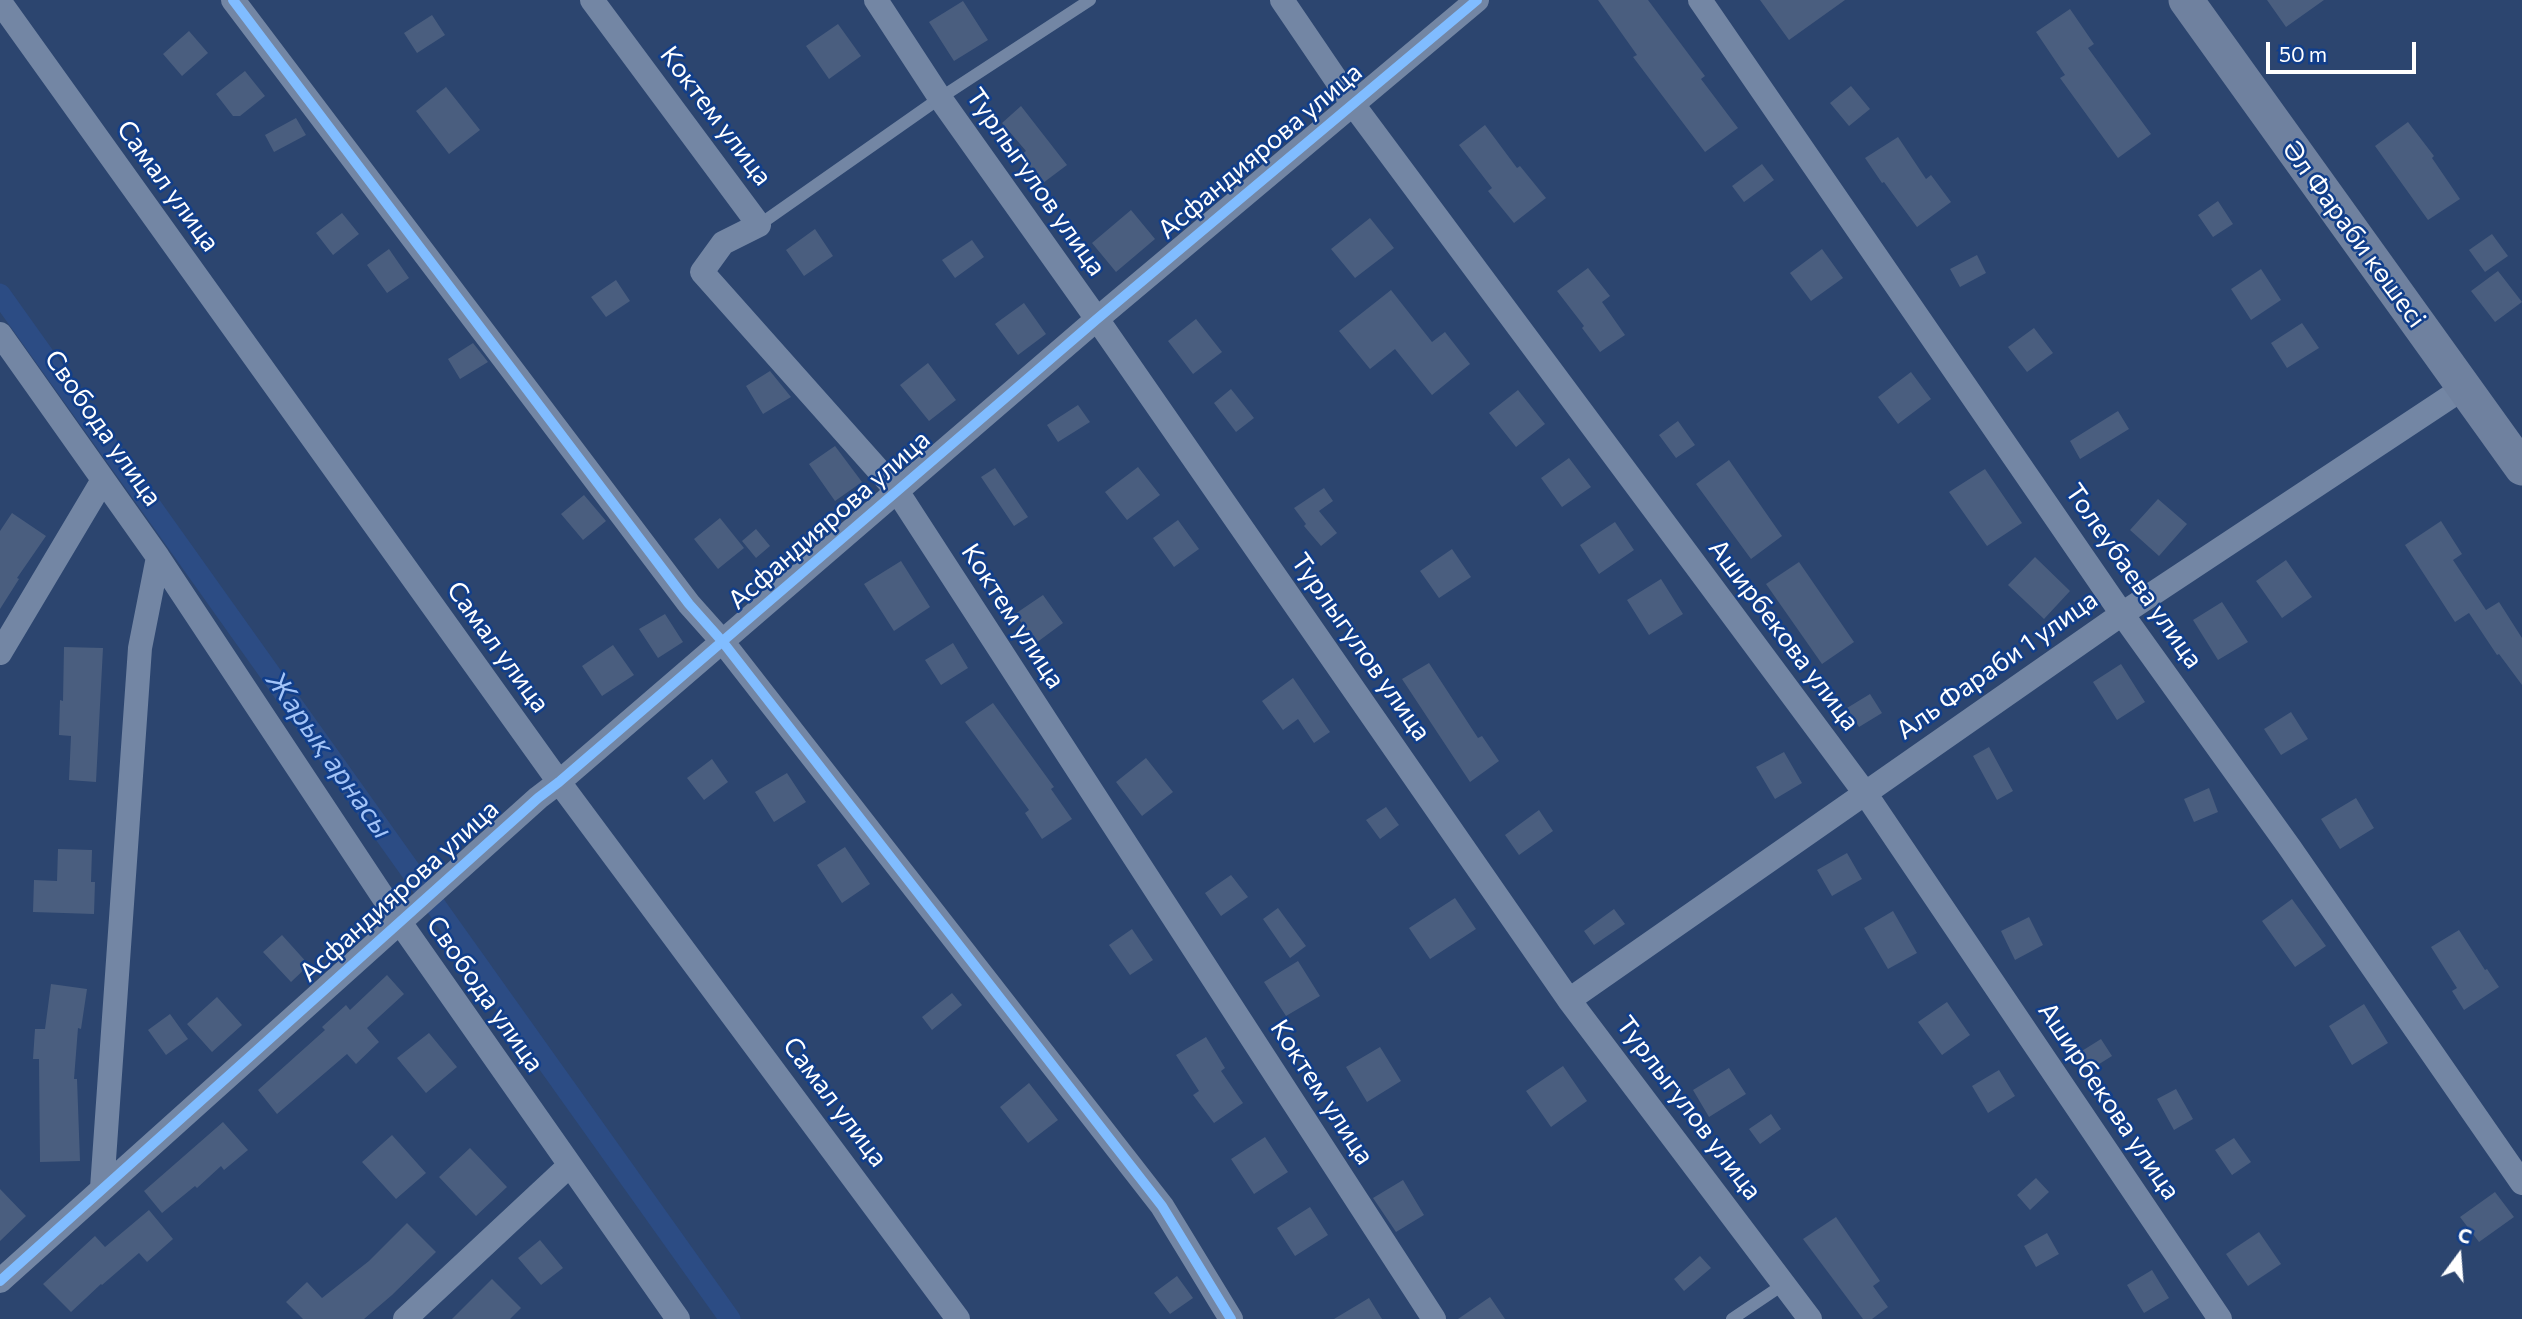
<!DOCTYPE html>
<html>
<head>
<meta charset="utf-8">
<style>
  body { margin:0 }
  #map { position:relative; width:2522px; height:1319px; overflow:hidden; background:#2c456f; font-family:Commissioner,sans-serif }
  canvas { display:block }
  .north { position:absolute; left:2424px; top:1221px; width:70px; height:70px; -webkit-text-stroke:5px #113e8a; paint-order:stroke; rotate:16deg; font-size:19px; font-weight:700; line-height:28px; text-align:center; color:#fff }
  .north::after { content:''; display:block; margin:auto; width:24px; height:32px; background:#fff; clip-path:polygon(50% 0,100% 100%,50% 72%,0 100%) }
  .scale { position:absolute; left:2266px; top:42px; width:150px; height:32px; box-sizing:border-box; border:4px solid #fff; border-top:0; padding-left:9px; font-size:21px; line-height:24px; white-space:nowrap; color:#fff; -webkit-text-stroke:5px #113e8a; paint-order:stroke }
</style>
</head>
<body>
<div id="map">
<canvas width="2522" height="1319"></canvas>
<div class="north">С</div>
<div class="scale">50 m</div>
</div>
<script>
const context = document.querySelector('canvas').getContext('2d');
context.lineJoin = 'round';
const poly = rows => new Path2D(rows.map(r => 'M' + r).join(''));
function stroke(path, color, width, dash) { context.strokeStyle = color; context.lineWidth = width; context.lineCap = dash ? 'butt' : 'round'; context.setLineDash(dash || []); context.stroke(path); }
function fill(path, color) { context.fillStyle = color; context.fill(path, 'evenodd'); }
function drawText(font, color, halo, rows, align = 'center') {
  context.font = font + ' Commissioner,sans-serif'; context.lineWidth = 5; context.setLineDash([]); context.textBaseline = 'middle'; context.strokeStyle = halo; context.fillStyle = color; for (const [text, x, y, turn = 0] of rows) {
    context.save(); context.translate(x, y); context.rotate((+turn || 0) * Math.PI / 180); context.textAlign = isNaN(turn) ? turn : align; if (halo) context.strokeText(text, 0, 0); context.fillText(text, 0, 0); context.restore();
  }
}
const canal = poly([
  [0,294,730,1319]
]);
const building = poly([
  [1598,0,1648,0,1705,76,1701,79,1738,128,1705,152,1633,57,1637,55],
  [1760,0,1845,0,1789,40],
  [2267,0,2324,0,2286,27],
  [963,1,988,40,954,61,929,22],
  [2070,9,2094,44,2088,48,2151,134,2118,158,2060,78,2065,75,2036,32],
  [432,15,445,35,417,53,404,33],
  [838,24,861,56,829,79,806,46],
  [189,31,208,53,182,76,163,54],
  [245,71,265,96,240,116,233,116,216,94],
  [1851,86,1870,109,1849,126,1830,103],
  [446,87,480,130,449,154,416,111],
  [1021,106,1067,165,1043,183,1021,155,1026,151,1002,123],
  [296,118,306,135,274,152,265,135],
  [2408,122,2434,156,2432,158,2460,199,2428,220,2375,146],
  [1485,125,1517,168,1520,166,1546,198,1514,223,1488,191,1492,188,1459,145],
  [1898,137,1926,179,1931,175,1951,202,1917,227,1884,182,1882,183,1865,158],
  [1762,164,1774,180,1744,202,1732,186],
  [2218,201,2233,224,2213,237,2198,215],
  [1131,210,1155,239,1116,272,1092,243],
  [342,213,359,234,333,255,316,233],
  [1370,218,1394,248,1355,278,1331,249],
  [815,229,833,256,804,276,786,250],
  [2492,234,2508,256,2485,272,2469,250],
  [972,240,984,257,955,278,942,260],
  [389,249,409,278,387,293,367,265],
  [1822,249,1843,278,1811,301,1790,273],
  [1977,255,1986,273,1960,287,1950,269],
  [1588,268,1610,296,1602,302,1625,335,1600,352,1582,328,1584,326,1557,291],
  [2261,269,2281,300,2251,320,2231,289],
  [2498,271,2522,302,2495,322,2471,291],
  [616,280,630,301,606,317,591,297],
  [1391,290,1432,342,1445,332,1470,364,1432,395,1395,349,1370,369,1339,331],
  [1024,303,1046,334,1018,355,995,324],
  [1196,319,1222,352,1193,374,1168,341],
  [2302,323,2319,348,2287,368,2271,343],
  [2034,328,2053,353,2027,372,2008,347],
  [473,343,488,362,460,379,448,359],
  [928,363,956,400,929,421,900,385],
  [770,371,791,397,763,414,746,386],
  [1911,372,1931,399,1898,424,1878,397],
  [1231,389,1254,418,1236,432,1214,403],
  [1518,390,1545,424,1516,447,1489,413],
  [1078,405,1090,422,1058,442,1047,425],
  [2118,411,2129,429,2080,459,2070,441],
  [1678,421,1695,445,1676,458,1659,435],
  [835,446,862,482,835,501,809,464],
  [1569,458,1591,487,1562,507,1541,478],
  [1729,460,1782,536,1751,559,1696,484],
  [1138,467,1160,495,1127,520,1105,492],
  [995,468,1028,517,1014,526,981,477],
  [1985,469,2022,523,1987,546,1949,492],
  [1324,488,1333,501,1319,511,1337,533,1321,546,1304,526,1306,524,1294,508],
  [584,495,606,521,583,540,561,514],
  [2158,499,2187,524,2159,556,2130,530],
  [12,513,46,536,17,578,19,579,0,609,0,531],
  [720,518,744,548,718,569,694,539],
  [1178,520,1199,549,1174,567,1153,538],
  [2441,521,2462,554,2453,560,2486,610,2499,602,2522,638,2522,685,2499,654,2497,655,2469,613,2455,622,2405,545],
  [1615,522,1634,550,1599,574,1580,545],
  [756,529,770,546,756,558,742,541],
  [1452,549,1471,577,1439,598,1420,571],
  [2035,557,2070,591,2044,619,2008,585],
  [2286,560,2312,597,2282,618,2256,581],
  [901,561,930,607,894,631,864,584],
  [1799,562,1854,642,1822,664,1766,584],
  [1661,579,1683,614,1649,635,1627,600],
  [1043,595,1063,623,1036,643,1015,614],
  [2222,602,2248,642,2218,660,2193,620],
  [665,614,683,642,658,658,639,629],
  [953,643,968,668,941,685,925,660],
  [613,645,634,675,602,696,582,666],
  [64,647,103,648,96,782,69,780,71,736,59,735,60,700,63,701],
  [1429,663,1478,738,1482,736,1499,761,1470,782,1402,679],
  [2121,664,2145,702,2117,720,2093,682],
  [1293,678,1330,732,1314,743,1298,719,1283,730,1262,701],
  [1870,694,1882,713,1859,727,1847,708],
  [993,703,1054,787,1051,789,1072,819,1042,839,1025,813,1029,810,965,722],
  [2291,712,2308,739,2281,755,2264,729],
  [1989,747,2013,791,1997,800,1973,756],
  [1784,752,1802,783,1775,799,1756,767],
  [1146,758,1173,792,1142,816,1116,782],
  [712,759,728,782,704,800,687,778],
  [787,773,806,802,774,822,755,792],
  [2209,788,2218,812,2194,822,2184,799],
  [2356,798,2374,828,2340,849,2321,819],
  [1386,807,1399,825,1380,839,1366,820],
  [1539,810,1553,831,1519,855,1505,835],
  [845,847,870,884,842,903,817,865],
  [58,849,92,850,91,882,95,882,94,914,33,912,34,880,57,881],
  [1847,853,1862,879,1832,896,1817,870],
  [1231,875,1248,897,1221,916,1205,893],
  [1455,898,1476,929,1430,959,1409,928],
  [2292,899,2326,946,2295,967,2262,921],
  [1278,908,1306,946,1290,958,1263,919],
  [1614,909,1625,924,1594,945,1584,931],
  [1893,911,1917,953,1888,969,1864,928],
  [2029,917,2043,945,2015,960,2001,931],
  [1132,929,1153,960,1130,975,1109,945],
  [2459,930,2485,970,2487,969,2499,987,2464,1010,2452,991,2457,988,2431,947],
  [282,935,309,965,291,982,263,952],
  [1298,961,1320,996,1286,1016,1264,982],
  [387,975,404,994,367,1028,379,1042,356,1064,347,1054,277,1114,258,1090,325,1030,322,1027,346,1005,350,1010],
  [51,984,87,989,81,1029,78,1028,74,1079,77,1079,80,1161,40,1162,39,1059,33,1059,35,1029,45,1029],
  [952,993,962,1005,932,1030,922,1017],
  [217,997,242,1025,212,1052,187,1024],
  [1947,1002,1970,1035,1942,1055,1918,1022],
  [2364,1004,2388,1043,2352,1065,2329,1026],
  [170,1014,188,1039,166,1055,148,1030],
  [429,1033,457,1067,426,1093,397,1058],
  [1206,1037,1225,1068,1221,1071,1243,1103,1214,1123,1193,1095,1199,1091,1176,1055],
  [2101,1039,2112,1056,2088,1071,2077,1054],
  [1380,1047,1401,1081,1367,1102,1346,1067],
  [1563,1066,1587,1101,1551,1127,1526,1091],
  [1729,1068,1746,1094,1709,1117,1693,1090],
  [1999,1070,2015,1096,1988,1113,1972,1086],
  [1029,1083,1058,1120,1028,1143,1000,1107],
  [2176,1089,2193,1119,2174,1130,2157,1099],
  [1771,1114,1781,1129,1760,1144,1749,1129],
  [223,1122,248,1150,224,1170,221,1166,197,1188,195,1186,162,1213,144,1191],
  [392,1135,426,1173,396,1199,362,1162],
  [1265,1137,1288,1172,1254,1194,1231,1159],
  [2234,1138,2251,1162,2232,1175,2215,1150],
  [470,1148,507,1187,476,1216,439,1177],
  [2036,1178,2049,1192,2030,1210,2017,1195],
  [1403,1180,1424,1215,1396,1232,1373,1198],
  [0,1189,26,1216,0,1241],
  [2495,1192,2514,1217,2479,1242,2460,1217],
  [1310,1207,1328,1235,1295,1256,1277,1228],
  [149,1210,173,1239,147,1262,139,1253,102,1285,101,1284,71,1312,43,1284,95,1236,105,1247],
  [1836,1217,1880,1281,1873,1286,1888,1307,1872,1319,1863,1319,1803,1239],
  [407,1223,436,1252,392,1295,364,1319,303,1319,286,1302,307,1282,322,1298,369,1261],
  [2259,1232,2281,1264,2248,1286,2226,1254],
  [2047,1233,2059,1254,2036,1267,2024,1246],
  [540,1240,563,1268,541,1285,518,1258],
  [1700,1256,1711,1268,1684,1291,1674,1279],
  [2152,1270,2169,1298,2144,1313,2127,1285],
  [1177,1276,1193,1298,1170,1314,1154,1293],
  [492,1279,521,1308,510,1319,452,1319],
  [1490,1297,1505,1319,1458,1319],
  [1369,1298,1382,1319,1334,1319]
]);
const lane = poly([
  [759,225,940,98,1090,0],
  [1732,1319,1784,1284]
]);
const street = poly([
  [233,0,689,604,722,641,1162,1206,1231,1319],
  [592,0,759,225,723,243,702,272,897,491,1434,1319],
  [876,0,940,98,1097,319,1569,1000,1810,1319],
  [1282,0,1352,103,1865,793,2220,1319],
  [1700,0,2122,614,2290,848,2522,1183],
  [0,2,559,782,958,1319],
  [0,334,158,557,399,921,678,1319],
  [0,653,103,480],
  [1569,1000,2122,614,2465,387],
  [102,1188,140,648,158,557],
  [0,1281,538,798,559,782,1097,319,1477,0],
  [405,1319,569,1166]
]);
const secondary = poly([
  [2186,0,2522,468]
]);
const cycleway = poly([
  [233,0,689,604,722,641,1162,1206,1231,1319],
  [0,1281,538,798,559,782,1097,319,1477,0]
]);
const streetNames = [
  ["Коктем улица",716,116,53],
  ["Асфандиярова улица",1260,151,-40],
  ["Турлыгулов улица",1036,182,55],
  ["Самал улица",168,186,54],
  ["Әл Фараби көшесі",2354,234,54],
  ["Свобода улица",103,428,55],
  ["Асфандиярова улица",829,520,-41],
  ["Толеубаева улица",2134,576,55],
  ["Коктем улица",1013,616,57],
  ["Аширбекова улица",1784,635,53],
  ["Самал улица",498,647,54],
  ["Турлыгулов улица",1361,647,55],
  ["Аль Фараби 1 улица",1997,665,-35],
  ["Асфандиярова улица",399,891,-42],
  ["Свобода улица",485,994,55],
  ["Коктем улица",1322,1092,57],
  ["Аширбекова улица",2109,1101,56],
  ["Самал улица",835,1102,53],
  ["Турлыгулов улица",1689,1108,53]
];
const waterNames = [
  ["Жарық арнасы",329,755,55]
];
stroke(canal, '#2c4c84', 21);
fill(building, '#4a5e7f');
stroke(lane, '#7386a4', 12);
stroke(street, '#7386a4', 24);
stroke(secondary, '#6f819f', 35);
stroke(cycleway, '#80bcff', 10);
drawText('26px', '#fff', '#113e8a', streetNames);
drawText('italic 28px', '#a3c4f8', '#113e8a', waterNames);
</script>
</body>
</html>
